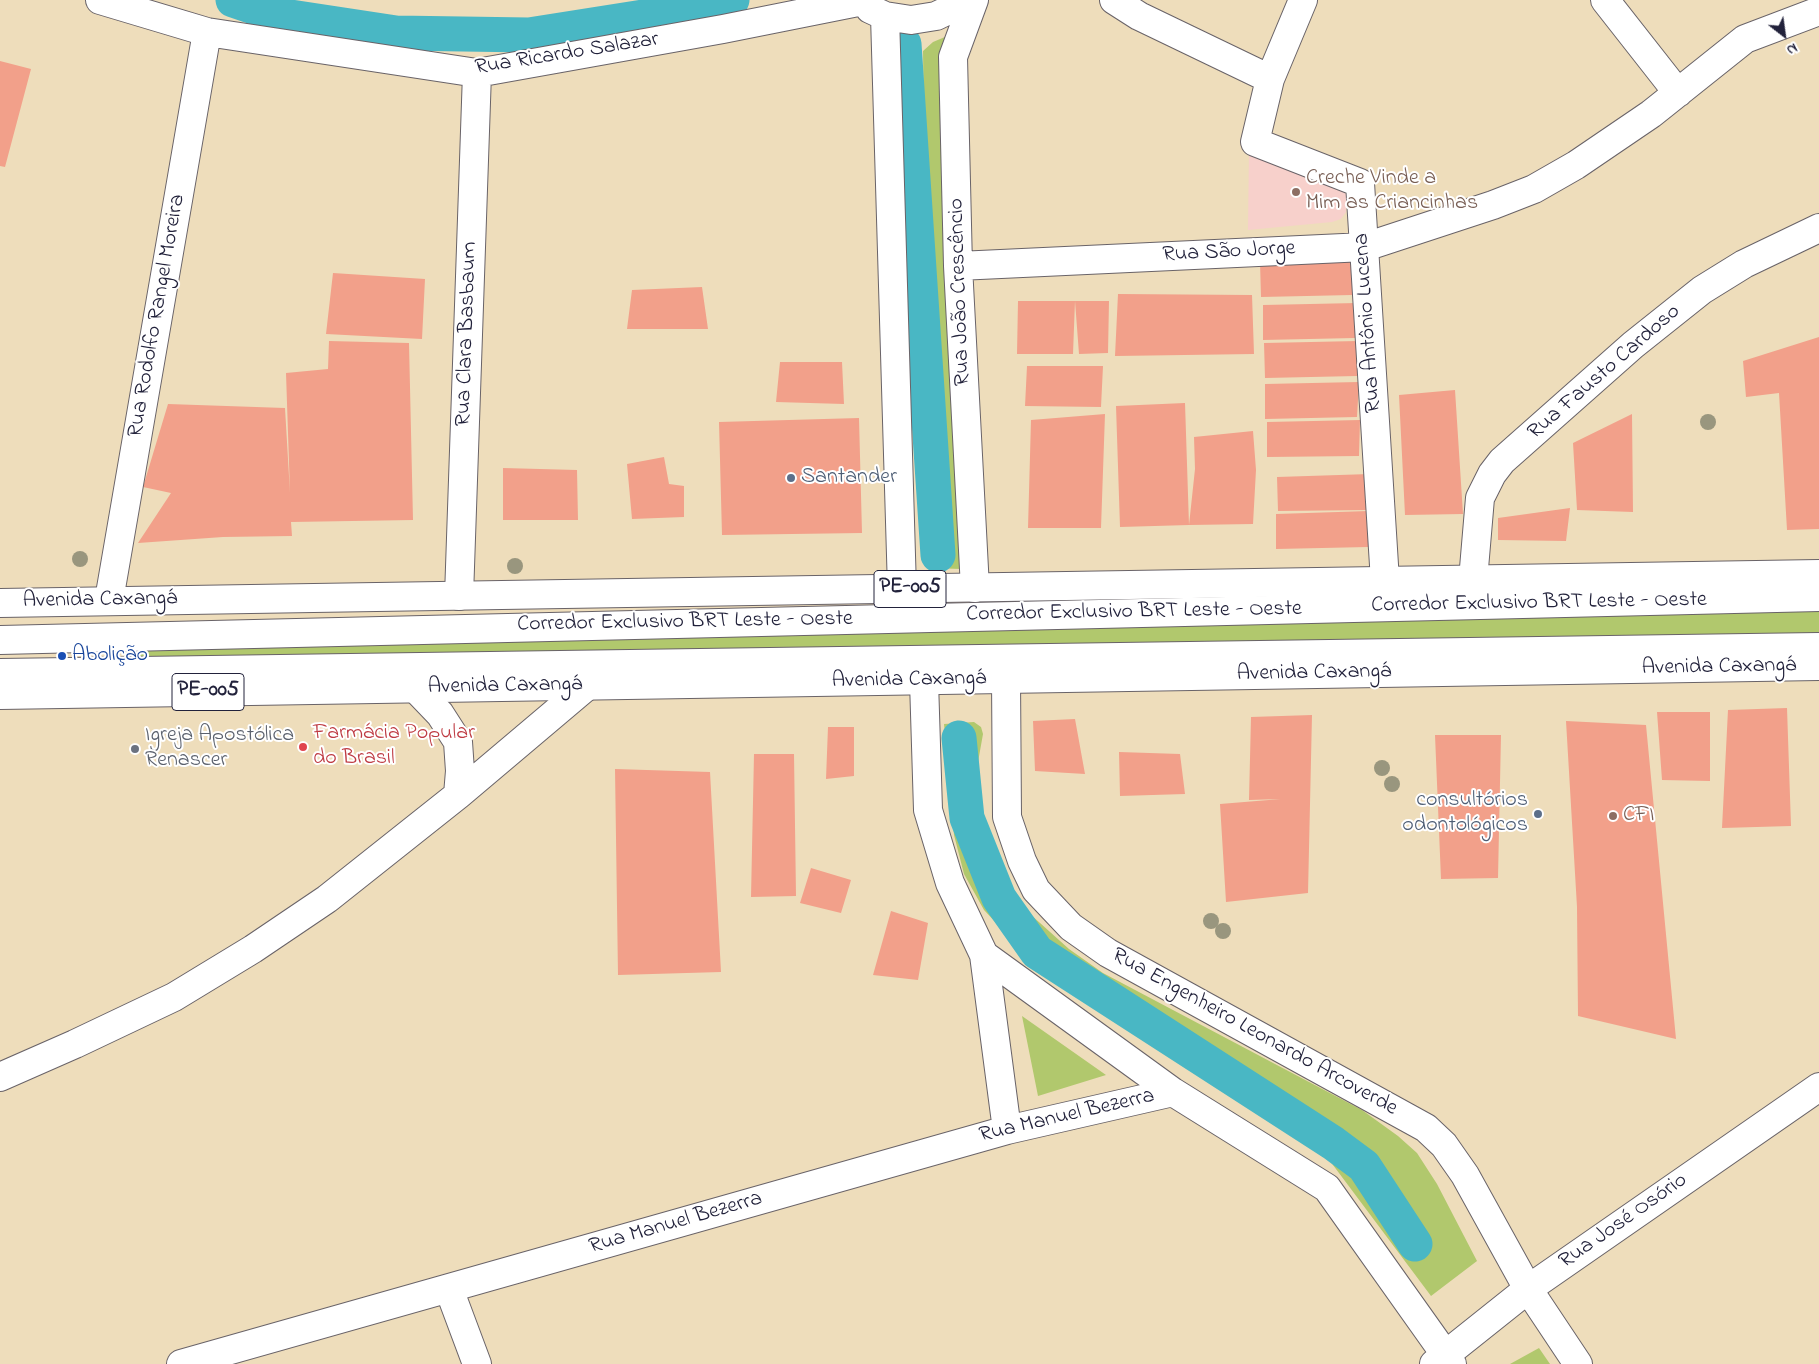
<!DOCTYPE html>
<html>
<head>
<meta charset="utf-8">
<style>
  body { margin:0 }
  #map { position:relative; width:1819px; height:1364px; overflow:hidden; background:#edb; font-family:"Indie Flower",sans-serif }
  canvas { display:block }
  .north { position:absolute; left:1759px; top:10px; width:50px; height:50px; -webkit-text-stroke:4px #fff; paint-order:stroke; rotate:150deg; font-size:14px; font-weight:700; line-height:20px; text-align:center; color:#22223b }
  .north::after { content:''; display:block; margin:auto; width:18px; height:22px; background:#22223b; clip-path:polygon(50% 0,100% 100%,50% 72%,0 100%) }
</style>
</head>
<body>
<div id="map">
<canvas width="1819" height="1364"></canvas>
<div class="north">N</div>
</div>
<script>
const context = document.querySelector('canvas').getContext('2d');
context.lineJoin = 'round';
function fill(path, color) { context.fillStyle = color; context.fill(path, 'evenodd'); }
const poly = rows => new Path2D(rows.map(r => 'M' + r).join(''));
function stroke(path, color, width, dash) { context.strokeStyle = color; context.lineWidth = width; context.lineCap = dash ? 'butt' : 'round'; context.setLineDash(dash || []); context.stroke(path); }
function drawText(font, color, halo, rows, align = 'center') {
  context.font = font + ' "Indie Flower",sans-serif'; context.lineWidth = 4; context.setLineDash([]); context.textBaseline = 'middle'; context.strokeStyle = halo; context.fillStyle = color; for (const [text, x, y, turn = 0] of rows) {
    context.save(); context.translate(x, y); context.rotate((+turn || 0) * Math.PI / 180); context.textAlign = isNaN(turn) ? turn : align; if (halo) context.strokeText(text, 0, 0); context.fillText(text, 0, 0); context.restore();
  }
}
const built = poly([
  [1249,151,1340,189,1346,194,1346,212,1341,219,1332,222,1248,230]
]);
const green = poly([
  [952,34,961,569,930,568,923,51,933,42],
  [1819,608,1819,639,124,669,124,644],
  [974,722,981,727,983,734,978,762,978,806,993,853,1007,882,1030,914,1069,949,1103,973,1362,1110,1398,1136,1417,1153,1437,1184,1477,1261,1431,1296,1330,1161,1313,1146,1028,957,984,910,964,874,954,835,944,724],
  [1022,1016,1106,1075,1038,1096],
  [1539,1348,1550,1364,1510,1364]
]);
const canal = poly([
  [233,0,277,15,396,33,529,35,707,7,732,0],
  [904,44,938,555],
  [959,738,967,818,999,898,1037,952,1333,1143,1364,1166,1415,1244]
]);
const building = poly([
  [0,61,31,69,5,167,0,166],
  [1354,260,1352,295,1261,297,1260,262],
  [333,273,425,279,422,339,326,334],
  [702,287,708,329,627,329,632,290],
  [1118,294,1252,295,1254,354,1115,356],
  [1018,301,1075,301,1073,354,1017,354],
  [1075,301,1109,301,1108,353,1079,354],
  [1357,303,1355,338,1263,340,1263,305],
  [1819,337,1819,529,1787,530,1779,393,1746,397,1743,361],
  [329,341,409,343,413,520,291,522,292,536,223,537,138,543,171,493,143,487,168,404,285,408,290,493,286,373,328,369],
  [1358,341,1357,376,1265,378,1264,343],
  [780,362,842,362,844,404,776,402],
  [1027,366,1103,366,1101,407,1025,406],
  [1359,382,1357,417,1265,419,1265,384],
  [1455,390,1463,514,1405,515,1399,395],
  [1185,403,1189,525,1120,527,1116,406],
  [1105,414,1101,528,1028,528,1031,420],
  [1632,414,1633,512,1577,510,1573,443],
  [859,418,862,533,722,535,719,422],
  [1360,420,1359,456,1267,457,1267,422],
  [1253,431,1256,470,1253,524,1189,525,1195,469,1194,437],
  [664,457,669,484,684,486,684,517,632,519,627,464],
  [503,468,577,470,578,520,503,520],
  [1370,474,1369,510,1278,511,1277,477],
  [1570,508,1566,541,1498,540,1498,518],
  [1369,511,1368,547,1276,549,1276,514],
  [1787,708,1791,826,1722,828,1728,710],
  [1657,712,1710,712,1710,781,1662,780],
  [1312,715,1308,893,1226,902,1220,804,1281,799,1249,800,1251,717],
  [1075,719,1085,774,1035,771,1033,721],
  [1566,721,1646,725,1676,1039,1578,1016,1577,907],
  [828,727,854,727,854,776,826,779],
  [1435,735,1501,735,1498,878,1441,879],
  [1119,752,1180,754,1185,794,1120,796],
  [754,754,794,754,796,896,751,897],
  [615,769,710,772,721,972,618,975],
  [811,868,851,880,841,913,800,903],
  [891,911,928,923,918,980,873,975]
]);
const minor = poly([
  [100,0,207,32,477,73,723,29,858,2],
  [974,0,953,57,958,266,975,588],
  [1114,0,1139,16,1270,79],
  [1303,0,1270,79,1255,142,1360,183,1385,581],
  [1605,0,1678,93],
  [870,9,885,16,911,20,936,16,959,5,965,0],
  [885,16,902,589],
  [958,266,1365,247,1493,205,1534,189,1576,165,1651,114,1745,39,1819,11],
  [1473,580,1480,498,1492,474,1502,461,1633,345,1702,290,1744,264,1819,228],
  [459,596,477,73],
  [109,600,207,32],
  [0,640,1819,597],
  [0,673,1819,647],
  [1006,679,1007,817,1022,861,1036,890,1071,927,1108,953,1426,1128,1444,1145,1465,1175,1528,1289,1578,1364],
  [924,681,928,810,950,883,984,955,1173,1092,1327,1188,1452,1364],
  [416,689,440,714,458,742,460,771,458,795],
  [984,955,1007,1130],
  [0,1077,75,1044,174,997,253,949,327,899,458,795,587,686],
  [449,1289,477,1364],
  [181,1364,1007,1130,1173,1092]
]);
const major = poly([
  [0,603,1819,574],
  [0,695,1819,666],
  [1434,1364,1528,1289,1819,1087]
]);
const trees = [
  [1708,422],
  [80,559],
  [515,566],
  [1382,768],
  [1392,784],
  [1211,921],
  [1223,931]
];
const markers = [
  [1296,192,5,"#8d6e63"],
  [791,478,5,"#5c6f8a"],
  [62,656,5,"#1a4fb4"],
  [303,747,5,"#e0444e"],
  [135,749,5,"#6b7280"],
  [1538,814,5,"#5c6f8a"],
  [1613,816,5,"#8d6e63"]
];
const shields = [
  [910,589,72],
  [208,692,72]
];
const shieldNames = [
  ["PE-005",910,589],
  ["PE-005",208,692]
];
const streetNames = [
  ["Rua Ricardo Salazar",567,55,-9],
  ["Rua São Jorge",1229,253,-3],
  ["Rua João Crescêncio",961,292,-92],
  ["Rua Rodolfo Rangel Moreira",158,316,-80],
  ["Rua Antônio Lucena",1369,323,-94],
  ["Rua Clara Basbaum",468,334,-88],
  ["Rua Fausto Cardoso",1605,373,-41],
  ["Avenida Caxangá",100,601,-1],
  ["Corredor Exclusivo BRT Leste - Oeste",1539,604,-1],
  ["Corredor Exclusivo BRT Leste - Oeste",1134,613,-1],
  ["Corredor Exclusivo BRT Leste - Oeste",685,623,-1],
  ["Avenida Caxangá",1719,668,-1],
  ["Avenida Caxangá",1314,674,-1],
  ["Avenida Caxangá",909,681,-1],
  ["Avenida Caxangá",505,687,-1],
  ["Rua Engenheiro Leonardo Arcoverde",1254,1033,29],
  ["Rua Manuel Bezerra",1067,1117,-13],
  ["Rua José Osório",1624,1222,-35],
  ["Rua Manuel Bezerra",676,1224,-16]
];
const educationNames = [
  ["Creche Vinde a",1306,179],
  ["Mim as Criancinhas",1306,204],
  ["CFI",1623,816]
];
const serviceNames = [
  ["Santander",801,478],
  ["consultórios",1528,801,"right"],
  ["odontológicos",1528,826,"right"]
];
const transitNames = [
  ["Abolição",72,656]
];
const healthNames = [
  ["Farmácia Popular",313,734],
  ["do Brasil",313,759]
];
const worshipNames = [
  ["Igreja Apostólica",145,736],
  ["Renascer",145,761]
];
fill(built, '#f7d0cb');
fill(green, '#b1c86d');
stroke(canal, '#49b7c4', 35);
fill(building, '#f2a08a');
stroke(minor, '#696368', 30);
stroke(major, '#696368', 30);
stroke(minor, '#fff', 28);
stroke(major, '#fff', 28);
context.fillStyle = '#99967e';
for (const [x, y] of trees) { context.beginPath(); context.arc(x, y, 8, 0, 2 * Math.PI); context.fill(); }
for (const [x, y, r, color] of markers) { const dot = new Path2D(); dot.arc(x, y, r, 0, 2 * Math.PI); context.fillStyle = color; context.fill(dot); stroke(dot, '#fff', 2); }
for (const [x, y, w] of shields) { const box = new Path2D(); box.roundRect(x - w / 2, y - 18.5, w, 37, 4); context.fillStyle = '#fff'; context.fill(box); stroke(box, '#22223b', 1); }
drawText('bold 21px', '#22223b', null, shieldNames);
drawText('22px', '#22223b', '#fff', streetNames);
drawText('22px', '#785e54', '#fff', educationNames, 'left');
drawText('22px', '#4e5e75', '#fff', serviceNames, 'left');
drawText('22px', '#164399', '#fff', transitNames, 'left');
drawText('22px', '#be3a42', '#fff', healthNames, 'left');
drawText('22px', '#5b616d', '#fff', worshipNames, 'left');
</script>
</body>
</html>
